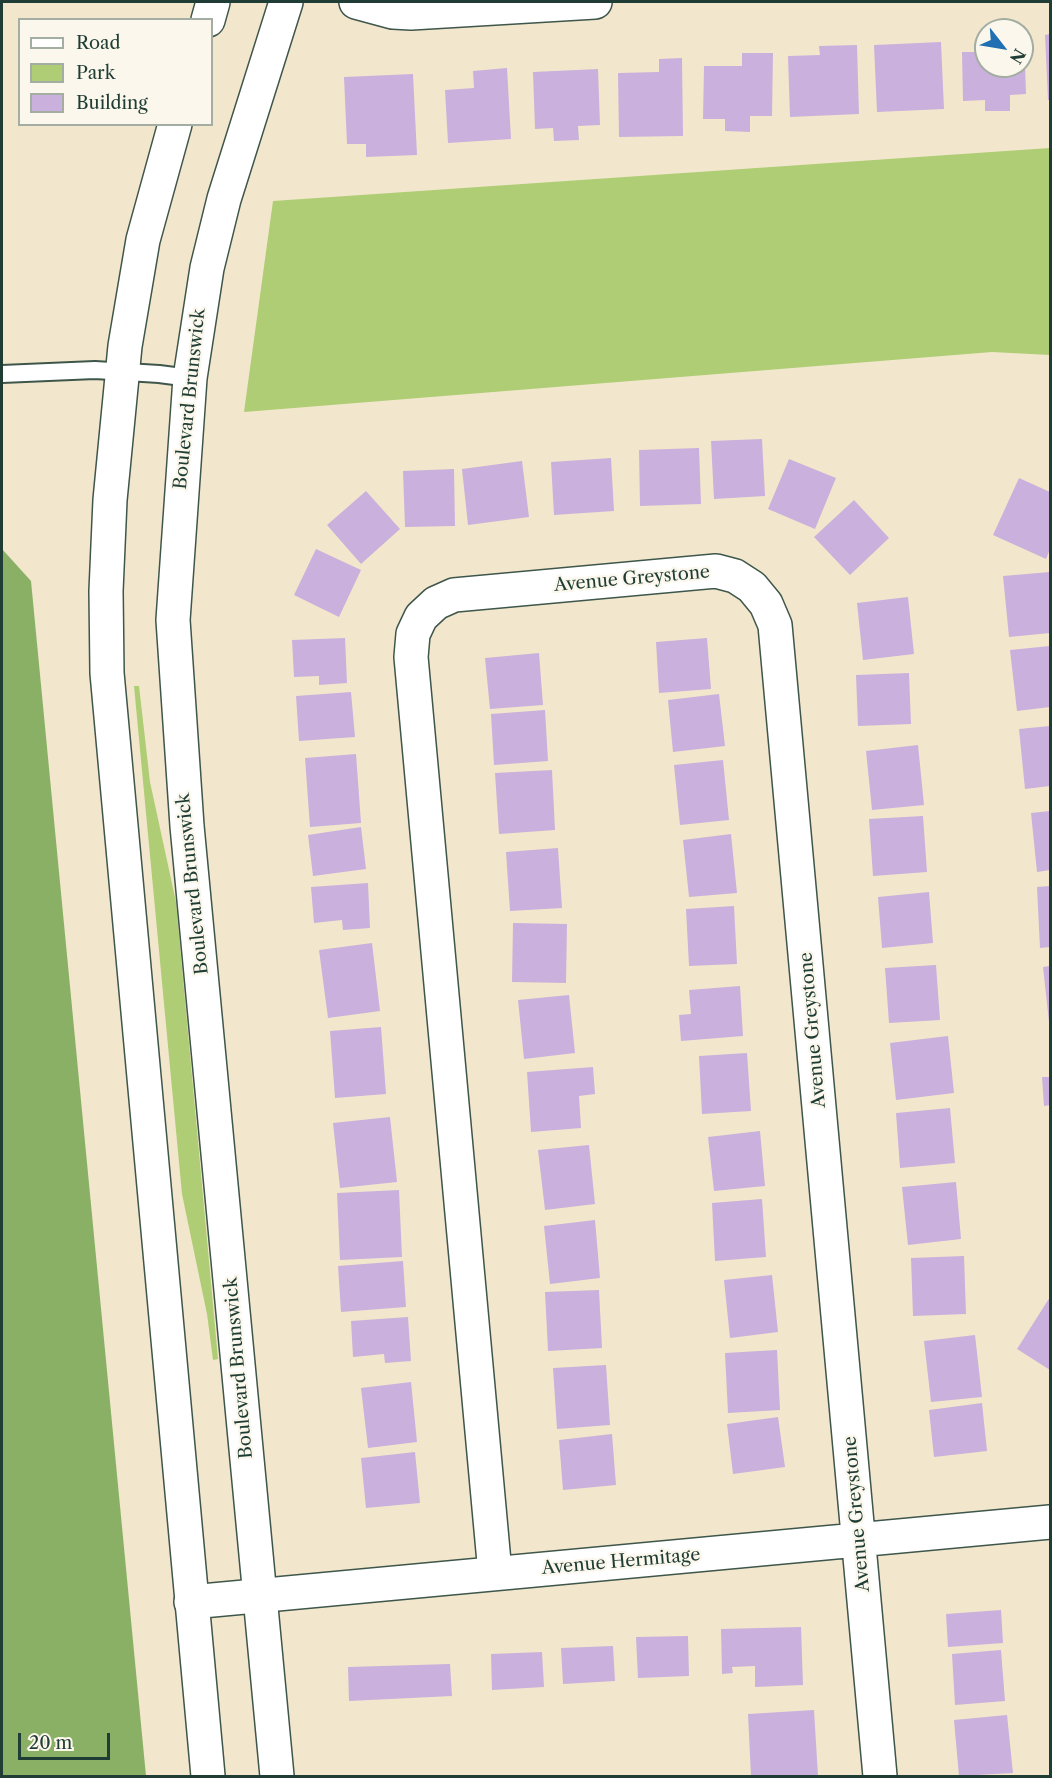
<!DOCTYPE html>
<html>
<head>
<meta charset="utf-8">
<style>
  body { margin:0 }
  #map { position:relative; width:1052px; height:1778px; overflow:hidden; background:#f2e7cc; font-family:"Libre Caslon Text",serif }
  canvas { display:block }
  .frame { position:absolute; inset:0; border:3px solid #1f3d34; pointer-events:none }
  .legend { position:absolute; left:18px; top:18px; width:195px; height:108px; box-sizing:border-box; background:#fbf7ec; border:2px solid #a3ada2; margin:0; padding:8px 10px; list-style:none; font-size:18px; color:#1f3d34 }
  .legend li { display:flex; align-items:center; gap:12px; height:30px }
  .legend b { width:30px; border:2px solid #a3ada2 }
  .north { position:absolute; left:974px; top:18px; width:60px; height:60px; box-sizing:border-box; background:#fbf7ec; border:2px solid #a3ada2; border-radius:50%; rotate:121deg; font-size:16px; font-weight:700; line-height:24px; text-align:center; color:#1f3d34 }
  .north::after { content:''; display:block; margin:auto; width:21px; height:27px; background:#1f6fb2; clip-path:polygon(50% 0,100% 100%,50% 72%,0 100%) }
  .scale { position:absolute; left:18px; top:1733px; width:92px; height:27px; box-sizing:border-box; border:3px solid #1f3d34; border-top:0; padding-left:8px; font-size:18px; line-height:21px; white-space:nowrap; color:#1f3d34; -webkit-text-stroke:4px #fbf7ec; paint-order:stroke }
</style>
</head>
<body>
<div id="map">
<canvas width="1052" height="1778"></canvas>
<div class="frame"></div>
<ul class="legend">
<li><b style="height:8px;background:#fff"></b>Road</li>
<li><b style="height:16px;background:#aecd74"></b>Park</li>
<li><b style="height:16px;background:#cab0dc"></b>Building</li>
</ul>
<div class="north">N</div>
<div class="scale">20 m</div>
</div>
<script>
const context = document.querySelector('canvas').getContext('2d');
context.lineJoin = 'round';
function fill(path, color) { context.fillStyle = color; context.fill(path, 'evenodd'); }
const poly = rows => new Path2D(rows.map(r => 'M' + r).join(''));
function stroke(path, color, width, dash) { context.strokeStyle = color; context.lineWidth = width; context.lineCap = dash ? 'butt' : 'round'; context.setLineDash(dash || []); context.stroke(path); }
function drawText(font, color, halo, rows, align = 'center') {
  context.font = font + ' "Libre Caslon Text",serif'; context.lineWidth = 4.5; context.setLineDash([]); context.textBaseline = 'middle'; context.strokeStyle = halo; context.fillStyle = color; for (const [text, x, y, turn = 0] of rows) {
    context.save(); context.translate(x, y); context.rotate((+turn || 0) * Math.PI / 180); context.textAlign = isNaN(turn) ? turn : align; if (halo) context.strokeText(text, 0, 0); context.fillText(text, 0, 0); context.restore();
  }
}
const green = poly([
  [1050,148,1050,355,992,352,244,412,273,201],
  [134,686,139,686,150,782,176,902,218,1359,213,1360,207,1314,182,1194]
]);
const forest = poly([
  [2,549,31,581,146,1776,2,1776]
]);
const building = poly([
  [1022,33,1024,33,1026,94,1010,95,1010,111,985,111,985,100,963,101,962,52,982,52,981,34,986,34,986,66,1022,66],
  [1050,34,1050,100,1048,100,1045,35],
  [941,42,944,109,877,112,874,45],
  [857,45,859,114,790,117,788,56,820,55,819,46],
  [742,53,773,53,772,116,750,116,750,132,725,131,725,119,703,119,704,66,742,66],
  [682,58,683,136,619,137,618,73,659,72,659,59],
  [507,68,511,139,448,143,445,90,474,88,473,71],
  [598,69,600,125,578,126,579,140,554,141,553,128,535,129,533,72],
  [413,74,417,155,366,157,366,144,347,144,344,77],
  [762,439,765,496,714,499,711,441],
  [699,448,701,504,640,506,639,450],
  [611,458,614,511,554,515,551,462],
  [789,459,836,478,815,529,768,509],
  [522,461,529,517,468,525,462,469],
  [454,469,455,526,405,527,403,471],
  [1019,478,1050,492,1050,549,1046,559,993,535],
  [366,491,400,529,361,564,327,525],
  [854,500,889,538,850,575,814,537],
  [316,549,361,570,339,617,294,595],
  [1050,572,1050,633,1009,637,1003,576],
  [908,597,914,654,863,660,857,603],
  [345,638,347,683,319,685,319,676,294,677,292,640],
  [707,638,711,689,659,693,656,642],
  [1050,646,1050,707,1017,711,1010,650],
  [539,653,543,705,490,709,485,658],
  [909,673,911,724,858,726,856,675],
  [351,692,355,737,299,741,296,696],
  [719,694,725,746,673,752,668,700],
  [545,710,548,761,494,765,491,714],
  [1050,726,1050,786,1025,789,1019,729],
  [918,745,924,805,872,810,866,751],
  [356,754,361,823,310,827,305,758],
  [723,760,729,820,680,825,674,765],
  [552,770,555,830,499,834,495,773],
  [1050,811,1050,870,1037,872,1031,813],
  [923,816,927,872,873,876,869,819],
  [361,827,366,869,313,876,308,835],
  [731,834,737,893,689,897,683,840],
  [558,848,562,908,510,911,506,852],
  [368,883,370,928,343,930,342,920,314,923,311,887],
  [1050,886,1050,947,1040,948,1037,887],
  [929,892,933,943,882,948,878,897],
  [734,906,737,964,689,966,686,909],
  [513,923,567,924,566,983,512,982],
  [372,943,380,1011,328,1018,319,950],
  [936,965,940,1020,889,1023,885,968],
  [1050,966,1050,1022,1049,1022,1043,967],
  [740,986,743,1036,681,1041,679,1015,691,1014,689,990],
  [569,995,575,1053,524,1059,518,1000],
  [381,1027,386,1094,335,1098,330,1031],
  [948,1036,954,1093,896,1100,890,1043],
  [747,1053,751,1111,702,1114,699,1056],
  [593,1067,595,1094,579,1096,581,1128,531,1132,527,1072],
  [1042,1077,1050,1077,1050,1105,1044,1106],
  [950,1108,955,1163,900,1168,896,1113],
  [390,1117,397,1182,340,1188,333,1123],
  [760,1131,765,1186,714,1191,708,1137],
  [589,1145,595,1204,545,1210,538,1150],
  [956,1182,961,1239,908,1245,902,1187],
  [399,1190,402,1257,340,1260,337,1193],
  [762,1199,766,1257,715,1261,712,1203],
  [595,1220,600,1278,550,1284,544,1226],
  [964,1256,966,1314,913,1316,911,1258],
  [403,1261,406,1307,341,1312,338,1266],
  [772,1275,778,1332,730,1338,724,1280],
  [599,1290,602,1348,548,1351,545,1292],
  [1050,1297,1050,1370,1017,1349],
  [408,1317,411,1361,385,1363,384,1354,353,1357,351,1321],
  [975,1335,982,1397,931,1402,924,1341],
  [777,1350,780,1410,728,1413,725,1353],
  [606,1365,610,1425,557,1429,553,1368],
  [411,1382,417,1442,368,1448,361,1388],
  [982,1403,987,1451,934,1457,929,1410],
  [778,1417,785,1467,733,1474,727,1424],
  [612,1434,616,1485,563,1490,559,1440],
  [415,1452,420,1503,366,1508,361,1458],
  [1001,1610,1003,1643,948,1647,946,1614],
  [801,1627,803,1685,755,1687,755,1666,732,1667,733,1673,722,1674,721,1629],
  [688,1636,689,1676,638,1678,636,1637],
  [613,1646,615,1681,563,1684,561,1648],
  [1001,1650,1005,1701,955,1705,952,1654],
  [542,1652,544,1687,492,1690,491,1654],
  [450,1664,452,1696,349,1701,348,1667],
  [814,1710,818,1776,751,1776,748,1714],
  [1007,1715,1013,1773,959,1776,954,1720]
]);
const service = poly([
  [2,374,95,370,159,374,190,378]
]);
const minor = poly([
  [356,2,393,12,411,13,595,2],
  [495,1573,411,657,413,634,421,617,436,603,454,595,716,571,735,576,752,587,766,604,775,625,880,1776],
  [191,1602,1050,1522]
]);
const tertiary = poly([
  [208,20,213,2],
  [175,124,143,240,125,346,110,500,106,591,107,673,208,1776],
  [277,1776,187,826,173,620,190,378,207,268,224,199,286,2]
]);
const streetNames = [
  ["Boulevard Brunswick",190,399,-84],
  ["Avenue Greystone",632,579,-5],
  ["Boulevard Brunswick",193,884,-96],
  ["Avenue Greystone",813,1030,-95],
  ["Boulevard Brunswick",239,1368,-95],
  ["Avenue Greystone",857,1514,-95],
  ["Avenue Hermitage",621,1562,-5]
];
fill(green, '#aecd74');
fill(forest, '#8ab066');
fill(building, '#cab0dc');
stroke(service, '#3f564b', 20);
stroke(minor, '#3f564b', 36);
stroke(tertiary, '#3f564b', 36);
stroke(service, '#fff', 16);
stroke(minor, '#fff', 33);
stroke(tertiary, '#fff', 33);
drawText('18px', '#1f3d34', '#fbf7ec', streetNames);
</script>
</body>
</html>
